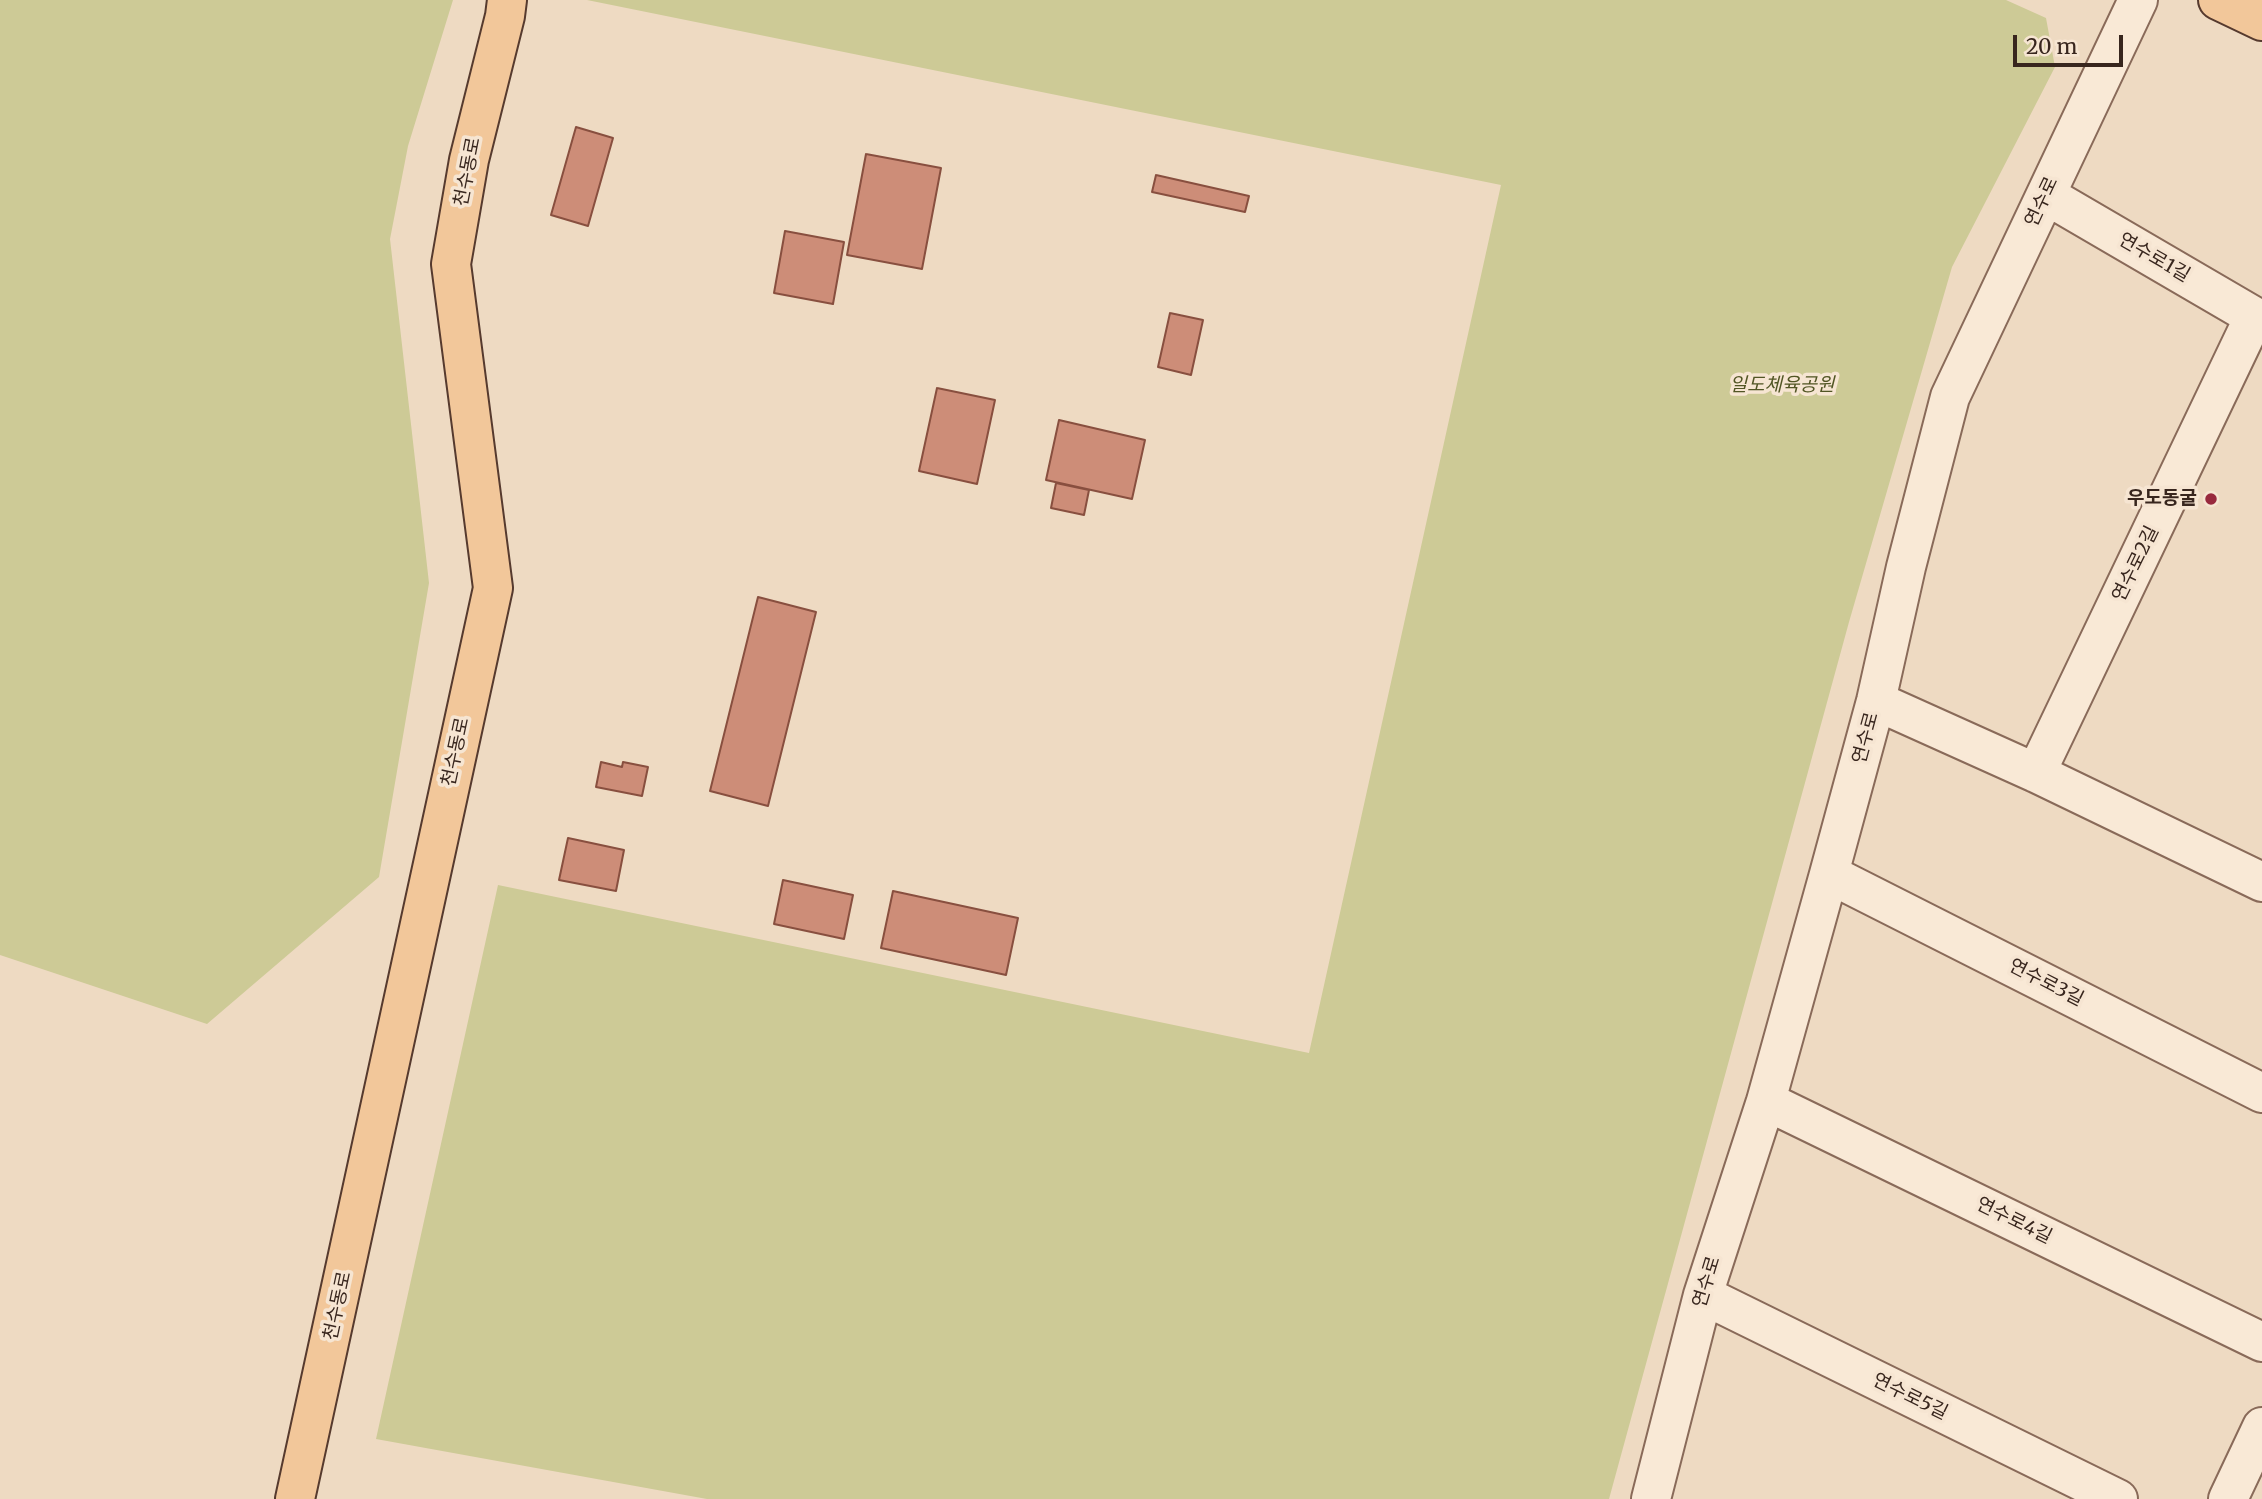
<!DOCTYPE html>
<html>
<head>
<meta charset="utf-8">
<style>
  body { margin:0 }
  #map { position:relative; width:2262px; height:1499px; overflow:hidden; background:#eedac2; font-family:Merriweather,serif }
  canvas { display:block }
  .scale { position:absolute; left:2013px; top:35px; width:110px; height:32px; box-sizing:border-box; border:4px solid #38261e; border-top:0; padding-left:9px; font-size:21px; line-height:24px; white-space:nowrap; color:#38261e; -webkit-text-stroke:5px #f6e5d2; paint-order:stroke }
</style>
</head>
<body>
<div id="map">
<canvas width="2262" height="1499"></canvas>
<div class="scale">20 m</div>
</div>
<script>
const context = document.querySelector('canvas').getContext('2d');
context.lineJoin = 'round';
function fill(path, color) { context.fillStyle = color; context.fill(path, 'evenodd'); }
const poly = rows => new Path2D(rows.map(r => 'M' + r).join(''));
function stroke(path, color, width, dash) { context.strokeStyle = color; context.lineWidth = width; context.lineCap = dash ? 'butt' : 'round'; context.setLineDash(dash || []); context.stroke(path); }
function drawText(font, color, halo, rows, align = 'center') {
  context.font = font + ' Merriweather,"Noto Sans KR",serif'; context.lineWidth = 7; context.setLineDash([]); context.textBaseline = 'middle'; context.strokeStyle = halo; context.fillStyle = color; for (const [text, x, y, turn = 0] of rows) {
    context.save(); context.translate(x, y); context.rotate((+turn || 0) * Math.PI / 180); context.textAlign = isNaN(turn) ? turn : align; if (halo) context.strokeText(text, 0, 0); context.fillText(text, 0, 0); context.restore();
  }
}
const green = poly([
  [0,0,453,0,408,146,390,239,429,583,379,877,207,1024,0,955],
  [587,0,2006,0,2046,18,2055,67,1952,267,1849,622,1609,1499,707,1499,376,1439,498,885,1309,1053,1501,185]
]);
const building = poly([
  [576,127,613,138,588,226,551,215,576,127],
  [866,154,941,168,922,269,847,255,866,154],
  [1156,175,1249,196,1245,212,1152,192,1156,175],
  [785,231,844,242,833,304,774,293,785,231],
  [1170,313,1203,320,1191,375,1158,367,1170,313],
  [937,388,995,400,977,484,919,471,937,388],
  [1059,420,1145,440,1132,499,1046,480,1059,420],
  [1056,483,1089,490,1084,515,1051,508,1056,483],
  [758,597,816,612,768,806,710,791,758,597],
  [601,762,622,767,623,762,648,767,642,796,596,787,601,762],
  [568,838,624,850,616,891,559,880,568,838],
  [783,880,853,895,844,939,774,924,783,880],
  [893,891,1018,918,1006,975,881,948,893,891]
]);
const minor = poly([
  [2046,195,2262,321],
  [1876,701,2036,773,2262,882],
  [2036,773,2254,317],
  [1829,874,2262,1093],
  [1766,1101,2262,1342],
  [1703,1295,2118,1499],
  [1651,1499,1703,1295,1766,1101,1829,874,1876,701,1906,567,1950,397,2138,0],
  [2228,1499,2262,1427]
]);
const major = poly([
  [2218,0,2262,21],
  [295,1499,493,588,451,264,469,160,505,16,507,0]
]);
const markers = [
  [2211,499,7,"#98293d"]
];
const streetNames = [
  ["천수동로",468,172,-79],
  ["연수로",2042,202,-65],
  ["연수로1길",2154,258,30],
  ["연수로2길",2136,564,-64],
  ["연수로",1866,738,-75],
  ["천수동로",456,752,-78],
  ["연수로3길",2046,983,27],
  ["연수로4길",2014,1221,26],
  ["연수로",1707,1282,-73],
  ["천수동로",338,1306,-78],
  ["연수로5길",1910,1397,26]
];
const parkNames = [
  ["일도체육공원",1782,386]
];
const poiNames = [
  ["우도동굴",2197,499]
];
fill(green, '#cdca96');
fill(building, '#cd8d78');
stroke(building, '#884f3f', 2);
stroke(minor, '#896a59', 42);
stroke(major, '#563a2e', 42);
stroke(minor, '#f9e9d6', 38);
stroke(major, '#f2c79a', 38);
for (const [x, y, r, color] of markers) { const dot = new Path2D(); dot.arc(x, y, r, 0, 2 * Math.PI); context.fillStyle = color; context.fill(dot); stroke(dot, '#f6e5d2', 2.5); }
drawText('19px', '#38261e', '#f6e5d2', streetNames);
drawText('italic 19px', '#515524', '#f6e5d2', parkNames);
drawText('bold 19px', '#38261e', '#f6e5d2', poiNames, 'right');
</script>
</body>
</html>
